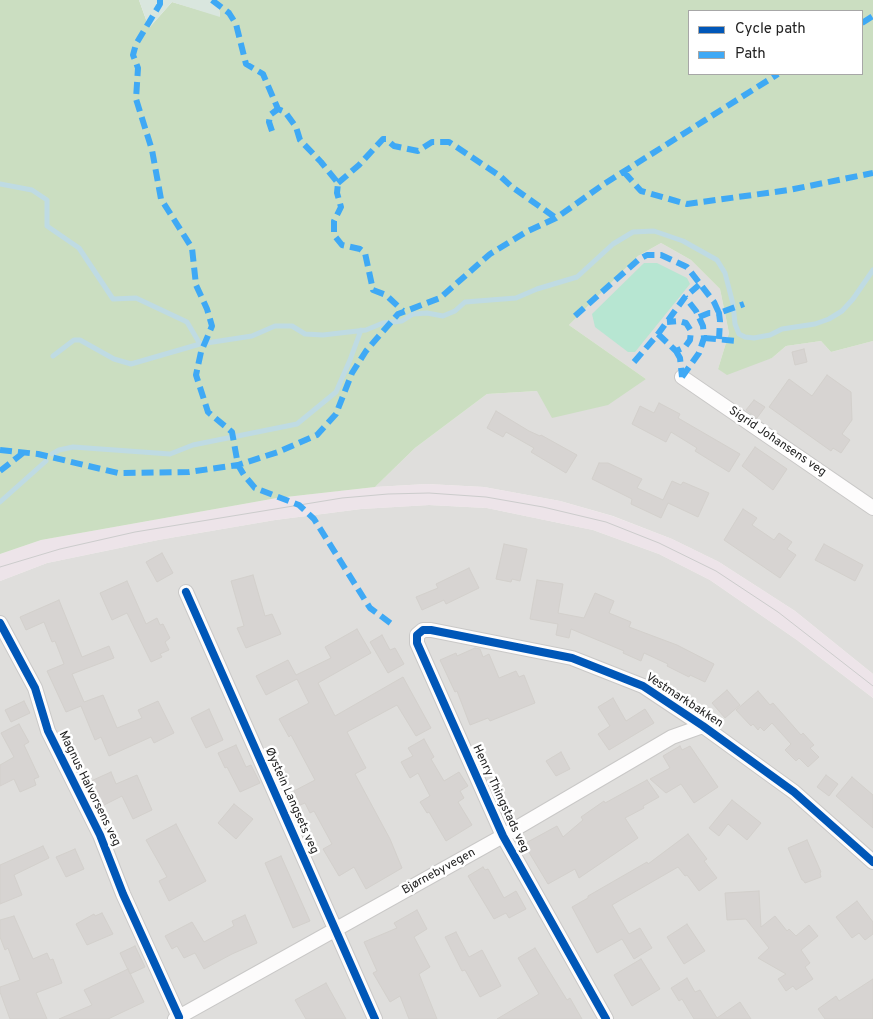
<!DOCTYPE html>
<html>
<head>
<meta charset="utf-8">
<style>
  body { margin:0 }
  #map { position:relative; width:873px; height:1019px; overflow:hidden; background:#f0eeeb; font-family:Overpass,sans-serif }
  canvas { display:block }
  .legend { position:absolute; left:688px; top:10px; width:175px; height:65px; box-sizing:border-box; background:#fff; border:1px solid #a7a7a7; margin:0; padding:6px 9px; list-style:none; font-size:15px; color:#222 }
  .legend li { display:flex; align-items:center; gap:10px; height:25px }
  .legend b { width:25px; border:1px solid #a7a7a7 }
</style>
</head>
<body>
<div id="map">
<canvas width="873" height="1019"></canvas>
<ul class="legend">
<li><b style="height:6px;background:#0057b8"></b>Cycle path</li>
<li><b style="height:6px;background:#3fa9f5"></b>Path</li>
</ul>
</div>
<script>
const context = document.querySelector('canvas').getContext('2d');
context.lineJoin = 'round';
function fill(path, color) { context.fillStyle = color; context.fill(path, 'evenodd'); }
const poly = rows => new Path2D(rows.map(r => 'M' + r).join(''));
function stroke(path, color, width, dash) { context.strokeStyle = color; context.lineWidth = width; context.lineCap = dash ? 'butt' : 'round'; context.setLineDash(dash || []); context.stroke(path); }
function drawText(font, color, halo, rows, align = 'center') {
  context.font = font + ' Overpass,sans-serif'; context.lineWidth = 5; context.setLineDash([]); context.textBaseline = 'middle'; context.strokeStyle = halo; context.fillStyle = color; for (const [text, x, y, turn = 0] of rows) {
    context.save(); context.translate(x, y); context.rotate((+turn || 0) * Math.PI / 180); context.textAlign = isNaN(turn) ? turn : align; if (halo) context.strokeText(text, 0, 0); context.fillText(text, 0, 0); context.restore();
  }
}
const residential = poly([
  [661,243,691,260,720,289,729,333,718,369,772,358,786,346,821,341,831,352,873,341,873,674,795,611,719,562,672,539,613,516,560,501,484,487,427,484,375,487,415,448,487,394,537,391,646,379,569,325,638,256],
  [429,505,487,508,593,530,659,554,710,580,797,640,873,698,873,1019,0,1019,0,581,47,563,158,540,275,520,361,509]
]);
const industrial = poly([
  [427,484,484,487,560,501,612,516,672,539,719,562,795,611,873,674,873,698,797,640,710,580,659,554,593,530,487,508,429,505,361,509,275,520,158,540,47,563,0,581,0,554,41,540,277,498,375,487]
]);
const forest = poly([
  [0,0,139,0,149,28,172,2,220,16,218,0,873,0,873,341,831,352,821,341,786,346,772,358,727,375,718,369,729,333,720,289,691,260,661,243,638,256,569,325,646,379,608,405,552,418,537,391,487,394,415,448,375,487,277,498,41,540,0,554],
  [689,11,862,11,862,74,689,74]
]);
const wetland = poly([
  [139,0,218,0,220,17,172,2,149,28]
]);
const pitch = poly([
  [644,263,657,263,687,278,690,284,635,352,628,352,595,327,592,314]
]);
const stream = poly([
  [0,184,32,190,47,200,47,226,79,248,113,299,136,298,187,322,200,344,252,336,275,326,292,326,305,334,323,335,366,330,383,323,402,321,413,314,427,313,443,316,455,311,465,302,516,298,537,289,577,277,613,244,633,232,654,231,683,241,717,260,725,273,733,304,735,324,739,334,745,337,754,338,770,335,782,329,815,324,829,319,842,311,853,299,873,270],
  [53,356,74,340,80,340,114,359,131,364,200,344],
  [52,454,59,450,73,447,170,454,193,445,297,424,336,392,350,360,361,330],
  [0,502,46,461]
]);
const building = poly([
  [804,349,807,362,795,365,792,352,804,349],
  [827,375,851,392,852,420,842,434,850,440,841,453,833,448,831,451,769,407,789,379,812,396,827,375],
  [754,400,765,407,757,418,746,410,754,400],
  [659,403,680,414,678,418,740,454,729,472,695,451,697,448,671,432,666,442,632,424,640,406,654,413,659,403],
  [496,411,529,431,540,436,541,435,577,455,566,473,531,452,534,448,506,432,503,437,487,428,496,411],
  [755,447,787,469,773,490,742,466,755,447],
  [599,463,608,463,642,479,637,488,663,500,672,481,681,485,683,482,709,493,698,517,668,503,661,518,631,504,632,499,592,479,599,463],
  [743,509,757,518,752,525,774,540,779,533,792,542,787,549,796,555,780,578,724,540,743,509],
  [504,544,527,549,520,581,512,579,511,582,496,579,504,544],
  [824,544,863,565,855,581,815,560,824,544],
  [162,553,173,573,157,582,146,562,162,553],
  [469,568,479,588,446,604,444,600,422,610,416,597,438,588,436,584,469,568],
  [253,575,265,616,272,614,281,634,246,648,237,628,244,626,231,581,253,575],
  [537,580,563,584,558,613,584,618,595,593,614,601,609,613,631,622,629,627,677,645,714,664,705,682,690,675,689,677,667,666,668,664,644,653,641,661,623,653,624,651,571,629,569,638,556,635,558,624,530,619,537,580],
  [127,581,146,624,157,618,160,625,163,624,170,638,165,642,169,650,160,654,162,657,151,662,127,613,112,620,100,593,127,581],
  [59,600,82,657,109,646,114,658,72,674,84,702,103,695,117,728,142,718,138,710,158,701,174,733,154,743,151,737,109,756,101,737,95,740,81,706,66,712,47,671,64,664,55,641,52,642,44,622,26,630,20,617,59,600],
  [357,629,371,653,318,683,335,716,403,677,431,728,416,736,397,705,347,732,366,768,355,774,390,839,402,868,366,889,354,867,339,876,323,849,332,844,314,811,310,813,305,803,300,805,294,791,315,780,291,735,289,737,279,719,309,703,297,679,266,695,256,676,288,660,296,675,331,658,325,647,357,629],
  [382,635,390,650,395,648,404,664,388,673,370,642,382,635],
  [475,648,480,649,483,657,489,654,499,678,516,671,519,677,524,675,535,703,490,721,488,718,470,725,457,691,455,692,440,660,456,653,457,656,475,648],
  [727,690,740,705,725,718,712,703,727,690],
  [758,691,770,705,773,703,801,735,803,733,814,745,810,748,819,757,808,767,799,758,796,761,785,750,791,744,772,723,764,731,760,727,758,730,753,724,751,726,736,710,758,691],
  [613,698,626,721,645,709,654,723,609,750,598,734,610,726,598,707,613,698],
  [24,701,30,713,11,722,5,710,24,701],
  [209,709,223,740,206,748,191,718,209,709],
  [19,724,29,742,24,745,39,777,34,779,36,785,20,792,14,779,0,786,0,765,14,757,1,733,19,724],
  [424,739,434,757,431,759,444,781,459,772,468,786,460,791,464,798,458,802,472,825,446,841,429,812,427,813,420,802,430,796,418,773,410,778,401,762,413,756,408,748,424,739],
  [236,745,246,767,251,765,260,783,240,792,227,767,225,768,218,753,236,745],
  [680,746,682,750,690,746,718,787,694,803,681,784,666,793,650,779,670,768,663,756,680,746],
  [561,752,570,769,556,776,546,761,561,752],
  [111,772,116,784,137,775,152,810,133,819,122,796,102,806,91,781,111,772],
  [826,775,838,784,829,796,817,787,826,775],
  [852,777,873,795,873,828,836,796,852,777],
  [647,780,659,797,643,806,644,808,625,818,638,838,579,878,575,869,548,884,524,844,557,826,563,837,583,820,581,817,604,801,605,803,647,780],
  [732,800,761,823,747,840,728,824,719,836,709,828,732,800],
  [234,804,253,819,236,839,218,823,234,804],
  [176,824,206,881,169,901,159,881,167,877,146,840,176,824],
  [688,834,707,859,704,861,717,878,699,891,687,875,685,876,678,867,612,905,629,934,640,928,652,948,634,959,622,939,597,953,572,907,588,898,588,896,647,862,648,864,688,834],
  [807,840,821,872,820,873,821,877,805,883,803,880,802,880,788,848,807,840],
  [43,846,49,858,14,875,22,895,0,904,0,865,43,846],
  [75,849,84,869,66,877,56,857,75,849],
  [281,856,310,921,293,928,265,863,281,856],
  [483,867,485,870,488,869,504,898,516,891,526,909,509,918,506,913,494,919,468,876,483,867],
  [759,891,761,927,775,916,787,931,789,929,796,936,809,925,818,936,801,950,810,963,805,967,813,979,796,990,793,986,786,991,778,979,786,974,758,958,769,948,746,919,727,920,725,893,759,891],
  [857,901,873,922,873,934,865,940,859,933,852,938,836,917,857,901],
  [417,910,427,929,414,937,430,967,419,974,437,1019,409,1019,400,996,390,1002,373,973,377,971,364,942,397,928,394,923,417,910],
  [102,913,113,934,87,945,76,924,94,914,95,916,102,913],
  [245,915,257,943,232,954,204,969,195,953,184,958,177,946,172,949,165,936,192,922,204,942,234,926,232,921,245,915],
  [14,916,33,959,47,953,50,960,53,959,62,983,36,993,47,1019,10,1019,0,992,0,987,20,980,8,948,5,950,0,937,0,920,14,916],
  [687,924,705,951,684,964,667,937,687,924],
  [456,932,469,957,482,950,501,986,480,997,465,970,462,971,445,937,456,932],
  [135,946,145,967,130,974,120,953,135,946],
  [535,948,567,1000,570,998,582,1019,497,1019,539,994,518,958,535,948],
  [641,959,660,989,632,1006,614,975,641,959],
  [128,969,144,1002,108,1019,59,1019,92,1005,84,990,128,969],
  [687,978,695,992,700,990,717,1018,740,1002,751,1019,694,1019,682,999,679,1001,671,988,687,978],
  [873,979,873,1019,825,1019,818,1009,836,996,839,1001,873,979],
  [326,983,346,1019,306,1019,295,1000,326,983]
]);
const street = poly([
  [682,377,873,508],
  [186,592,375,1019],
  [0,623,35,688,48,731,100,835,123,894,179,1017],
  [175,1019,503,836,672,737,703,726],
  [606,1019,503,836,417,643,417,635,423,630,431,630,572,658,643,686,703,726,794,792,873,862]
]);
const tram = poly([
  [0,567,60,549,135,532,342,498,388,494,429,493,486,497,543,507,606,522,659,543,716,571,778,612,873,686]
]);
const quiet = poly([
  [160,0,160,4,136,44,133,55,138,68,136,99,152,150,161,199,192,248,196,285,207,309,212,326,201,352,196,375,208,412,232,432,238,465,244,475,255,488,299,505,314,519,370,608,393,625],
  [212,0,229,13,236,24,246,64,263,74,278,109,285,112,296,127,300,140,321,162,338,183,337,193,341,207,334,221,334,235,342,245,360,249,365,253,373,290,386,295,403,311],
  [862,23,873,16],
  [272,131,269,122,270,115,278,109],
  [624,172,641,191,687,204,789,190,873,173],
  [338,183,359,165,383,139,386,139,394,146,418,151,432,142,449,142,500,176,512,187,556,218],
  [575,316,638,260,647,255,661,255,687,267,714,302,719,313,744,304],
  [699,317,709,313,719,313,720,321,719,339],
  [658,334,676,351,685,347,690,340,691,331,686,323,679,321,667,322],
  [704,338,737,341],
  [676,351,680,358,682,377],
  [634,362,658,334,685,297,699,285],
  [682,377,699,353,704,338,703,326,696,311,685,297],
  [0,450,38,454,118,473,189,472,238,465,278,452,317,435,336,414,352,373,366,351,398,314,440,298,490,254,526,232,556,218,604,184,778,74],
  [0,471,23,453]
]);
const cycleway = poly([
  [186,592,375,1019],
  [0,623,35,688,48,731,100,835,123,894,179,1017],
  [606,1019,503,836,417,643,417,635,423,630,431,630,572,658,643,686,703,726,794,792,873,862]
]);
const streetNames = [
  ["Sigrid Johansens veg",777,442,34],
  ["Vestmarkbakken",684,701,33],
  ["Magnus Halvorsens veg",89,789,64],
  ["Henry Thingstads veg",500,799,65],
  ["Øystein Langsets veg",291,801,66],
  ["Bjørnebyvegen",439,872,-29]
];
fill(residential, '#dfdedc');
fill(industrial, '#ede4e9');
fill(forest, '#cbdec1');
fill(wetland, '#d9e6de');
fill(pitch, '#b7e6d2');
stroke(stream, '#bfdbe3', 5);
fill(building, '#d7d4d2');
stroke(building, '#d3d0cc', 1);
stroke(street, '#c9c8c7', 16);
stroke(street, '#fdfcfc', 14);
stroke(tram, '#ccc', 1);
stroke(quiet, '#3fa9f5', 6, [12, 6]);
stroke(cycleway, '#0057b8', 8);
drawText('12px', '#222', '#fff', streetNames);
</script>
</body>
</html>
